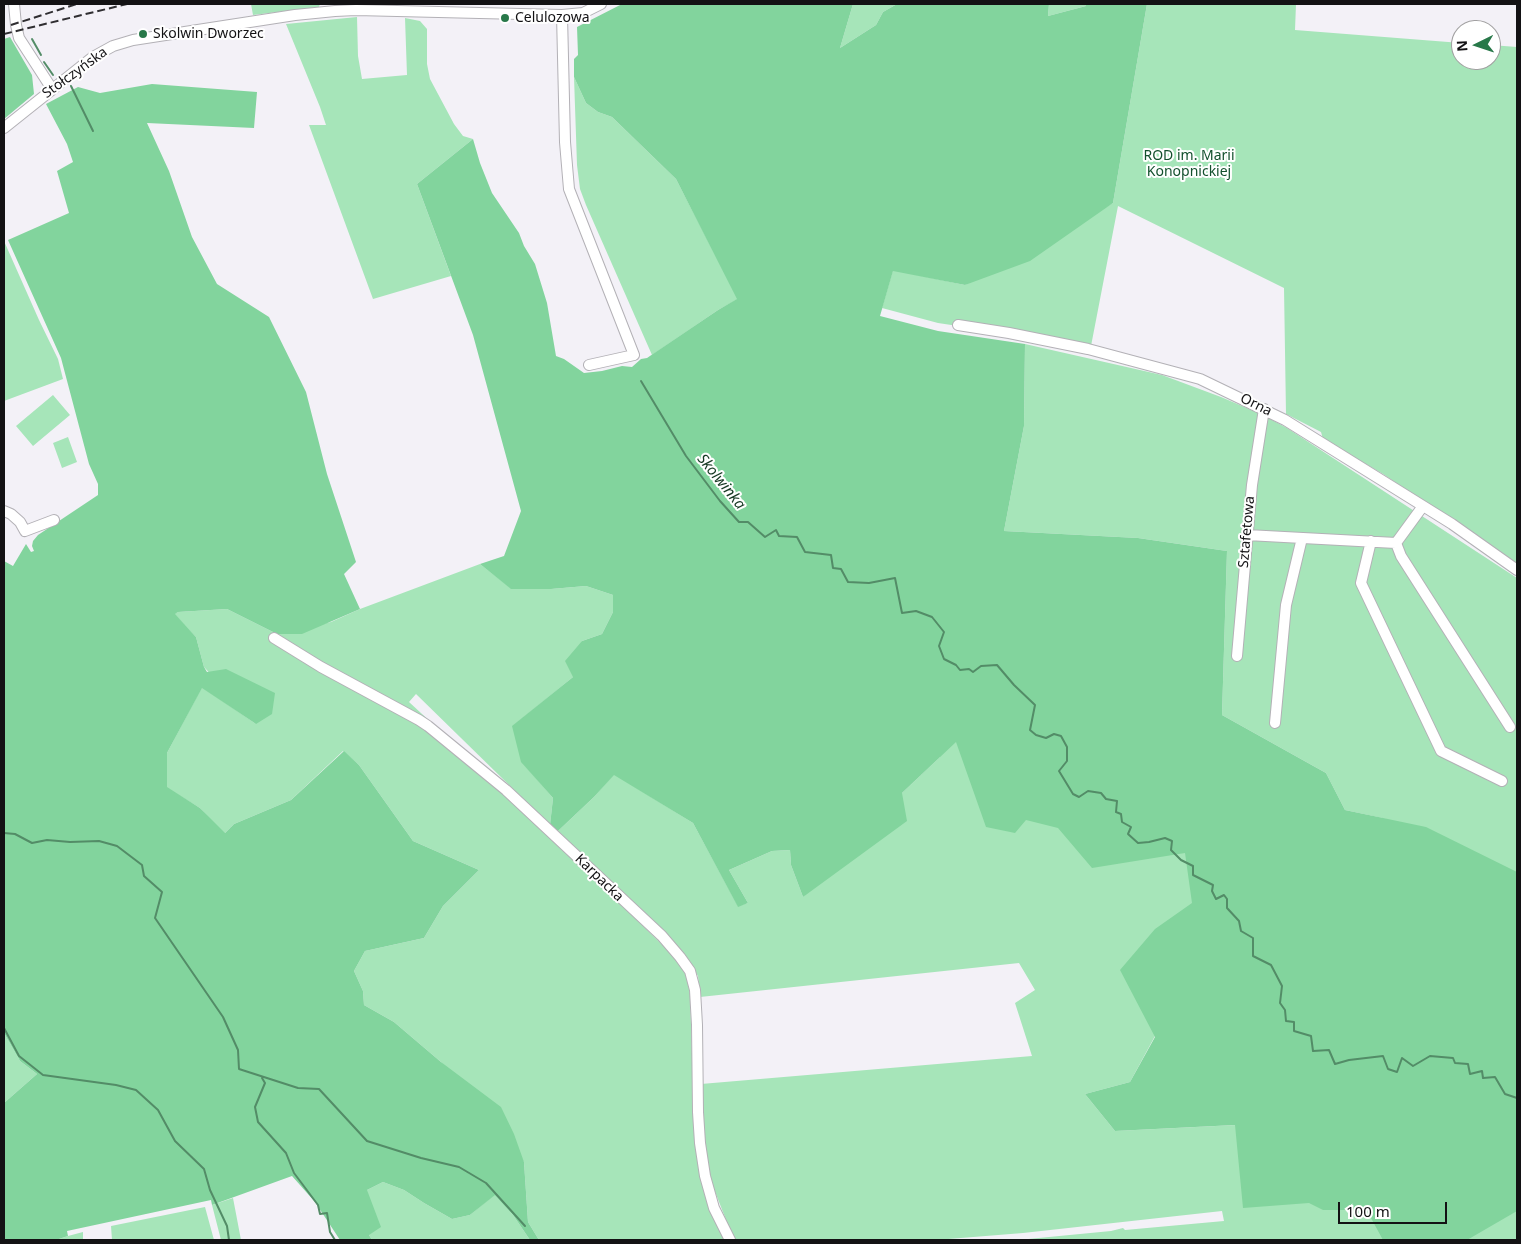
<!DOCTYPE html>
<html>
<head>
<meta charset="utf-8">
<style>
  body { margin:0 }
  #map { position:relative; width:1521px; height:1244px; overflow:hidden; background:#f3f1f7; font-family:"Noto Sans",sans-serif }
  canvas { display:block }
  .frame { position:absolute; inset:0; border:5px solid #131214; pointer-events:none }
  .north { position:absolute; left:1451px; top:20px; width:50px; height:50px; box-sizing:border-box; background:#fff; border:1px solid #a1a0a1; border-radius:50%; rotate:266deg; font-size:14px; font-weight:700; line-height:20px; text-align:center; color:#131214 }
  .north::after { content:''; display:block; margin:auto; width:18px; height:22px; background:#287849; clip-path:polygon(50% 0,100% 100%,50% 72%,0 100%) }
  .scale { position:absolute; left:1338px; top:1202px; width:109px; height:22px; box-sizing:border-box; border:2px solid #131214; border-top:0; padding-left:6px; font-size:15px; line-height:18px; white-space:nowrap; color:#131214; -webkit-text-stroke:4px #fff; paint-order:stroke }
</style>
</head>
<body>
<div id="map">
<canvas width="1521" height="1244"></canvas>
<div class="frame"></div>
<div class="north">N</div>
<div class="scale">100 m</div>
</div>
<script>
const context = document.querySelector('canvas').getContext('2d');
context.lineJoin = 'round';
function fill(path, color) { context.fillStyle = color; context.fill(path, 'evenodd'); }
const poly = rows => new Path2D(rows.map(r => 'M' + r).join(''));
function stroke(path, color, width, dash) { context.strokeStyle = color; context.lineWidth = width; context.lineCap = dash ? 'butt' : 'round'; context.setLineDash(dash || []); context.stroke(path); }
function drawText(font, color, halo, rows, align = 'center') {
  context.font = font + ' "Noto Sans",sans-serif'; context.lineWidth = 4; context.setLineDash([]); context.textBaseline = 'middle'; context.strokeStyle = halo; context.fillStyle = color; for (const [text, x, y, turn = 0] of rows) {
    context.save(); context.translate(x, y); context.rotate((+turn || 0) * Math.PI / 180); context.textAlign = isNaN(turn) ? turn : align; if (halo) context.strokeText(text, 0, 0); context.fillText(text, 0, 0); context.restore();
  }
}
const green = poly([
  [251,4,320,4,319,7,253,15],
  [853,4,897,4,883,12,876,25,840,48],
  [1049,4,1086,4,1086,6,1048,16],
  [1147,4,1296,4,1295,30,1461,43,1461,60,1491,60,1491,45,1517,47,1517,564,1383,474,1323,439,1321,432,1286,414,1284,288,1118,206,1091,346,938,323,882,308,893,270,965,285,1113,203],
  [357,17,358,56,362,79,407,75,405,18,420,21,427,29,427,64,430,79,454,124,463,136,473,139,417,184,451,276,373,299,309,125,326,125,320,107,286,24],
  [574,77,586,103,598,112,612,117,676,179,738,299,718,310,652,355,586,205,580,189,577,165],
  [4,241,39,320,58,359,63,379,4,401],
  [1025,344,1162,375,1221,397,1261,414,1287,428,1517,578,1517,1240,1018,1240,1111,1231,1123,1228,1125,1230,1224,1221,1222,1211,1023,1233,936,1240,734,1240,710,1179,705,1143,701,1084,1032,1056,1015,1003,1035,990,1019,963,700,997,698,976,686,956,558,831,594,797,614,774,693,823,738,906,748,903,729,870,772,851,790,850,791,865,803,897,902,793,940,757,729,567,641,359,837,395,1320,807,1387,819,1345,810,1326,773,1222,715,1227,551,1138,538,1004,531,1024,426],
  [1155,1036,1309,1203,1236,1125,1115,1131,1085,1094,1130,1082],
  [53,395,70,415,33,446,16,426],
  [68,437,77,462,62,468,53,443],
  [480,564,512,589,551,589,586,586,613,595,613,612,602,634,582,641,573,677,513,726,522,762,553,798,550,825,416,694,409,702,460,749,674,956,686,973,690,994,695,1144,709,1202,725,1240,539,1240,528,1222,524,1162,441,1062,394,1022,364,1005,363,991,354,971,365,951,424,938,443,906,479,870,413,841,359,765,343,751,291,800,234,824,224,834,200,808,167,788,167,753,202,687,256,724,204,667,196,637,174,614,178,612,227,609,277,634,331,622,360,609],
  [4,1033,20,1061,37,1074,4,1103],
  [383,1182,404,1190,424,1203,452,1219,470,1215,495,1194,513,1215,530,1240,372,1240,369,1235,367,1190],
  [233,1198,241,1240,221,1240,212,1205],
  [205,1207,214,1240,112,1240,111,1226],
  [83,1232,83,1240,56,1240,68,1236]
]);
const forest = poly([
  [622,4,853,4,840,48,876,25,883,12,897,4,1049,4,1048,16,1086,6,1086,4,1147,4,1113,203,1030,261,965,285,893,271,880,316,938,331,1025,344,1024,426,1004,531,1138,538,1227,551,1222,715,1326,773,1345,810,1426,827,1517,872,1517,1211,1467,1240,1383,1240,1371,1218,1351,1210,1323,1210,1309,1203,1243,1208,1235,1125,1115,1131,1085,1094,1130,1082,1155,1037,1120,970,1155,929,1192,903,1185,853,1092,868,1058,828,1026,820,1015,833,986,827,956,742,902,793,907,821,803,897,791,865,790,850,772,851,729,870,748,903,738,907,693,823,614,775,594,797,558,831,550,825,553,798,521,762,512,726,573,677,565,661,582,641,602,634,613,612,613,595,586,586,551,589,511,589,480,564,504,556,521,511,473,335,417,184,473,139,480,163,492,193,519,233,524,246,535,264,547,303,556,356,564,359,584,373,602,371,622,366,632,367,641,359,647,358,718,310,737,299,676,179,612,117,598,112,586,103,574,77,574,59,578,55,577,27],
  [10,37,32,75,34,94,4,119,4,39],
  [152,84,257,92,254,128,147,123,169,171,192,237,217,284,269,317,306,392,327,474,356,562,344,574,360,609,302,634,277,634,227,609,178,612,175,614,196,637,204,667,207,672,226,669,275,693,272,714,256,724,202,688,167,753,167,787,200,808,225,833,234,824,291,800,344,751,359,765,413,841,479,870,443,906,424,938,365,951,354,971,363,991,364,1005,394,1022,441,1062,501,1107,514,1134,524,1162,528,1222,539,1240,530,1240,513,1215,495,1195,470,1215,452,1219,424,1203,404,1190,383,1182,367,1190,381,1227,369,1235,372,1240,340,1240,315,1202,292,1176,212,1205,211,1200,67,1231,68,1236,56,1240,4,1240,4,1103,37,1074,20,1061,4,1033,4,561,13,566,26,544,31,552,34,551,32,546,33,541,38,535,98,495,98,484,89,464,61,358,8,240,69,213,57,171,73,162,67,144,46,104,78,87,100,93]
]);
const stream = poly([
  [32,39,41,55],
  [44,62,53,75],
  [71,86,93,131],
  [641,381,686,456,720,501,739,522,748,522,765,537,776,530,779,536,797,537,805,552,831,555,833,568,841,569,848,582,869,583,895,578,902,613,916,611,932,617,944,632,939,646,944,659,956,665,960,670,969,669,973,672,981,666,997,665,1014,685,1035,705,1030,730,1036,735,1046,738,1054,734,1061,736,1067,747,1067,761,1059,771,1073,794,1079,797,1088,791,1101,793,1106,799,1117,801,1116,812,1121,814,1122,822,1131,827,1128,834,1138,843,1149,842,1165,838,1172,841,1171,850,1181,860,1193,866,1193,875,1213,885,1212,891,1216,899,1224,895,1227,899,1227,908,1239,921,1241,931,1253,938,1253,956,1271,965,1282,986,1280,1003,1285,1010,1286,1021,1294,1022,1294,1031,1311,1036,1313,1051,1329,1050,1335,1064,1349,1060,1383,1056,1388,1069,1397,1072,1402,1058,1413,1066,1430,1056,1453,1058,1455,1063,1468,1064,1470,1074,1482,1071,1483,1078,1495,1077,1505,1094,1517,1098],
  [4,833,15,834,32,843,47,840,70,842,99,841,117,846,142,865,144,876,162,892,155,918,223,1017,238,1050,239,1069,298,1088,319,1089,367,1141,421,1158,459,1167,486,1183,525,1226],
  [4,1028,19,1056,43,1075,116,1085,136,1090,158,1110,175,1141,204,1169,210,1190,227,1226,229,1240],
  [262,1078,265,1083,255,1107,258,1122,286,1153,294,1173,318,1205,320,1214,327,1213,330,1232,335,1240]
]);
const minor = poly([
  [14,4,16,25,19,38,52,89],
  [562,15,565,142,569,189,634,355,589,365],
  [4,128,93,57,113,46,133,40,295,15,335,11,356,10,562,15,583,13,601,4],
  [958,325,1009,333,1088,349,1200,379,1285,420,1452,524,1517,570],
  [4,511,11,514,20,522,25,531,54,520],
  [1247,535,1396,543,1423,506],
  [1371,541,1361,583,1441,751,1502,781],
  [1396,543,1401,556,1510,727],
  [274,638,321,667,419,720,428,726,506,790,662,936,680,957,690,971,695,990,697,1025,698,1112,700,1143,705,1176,714,1208,730,1240],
  [1237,656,1252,485,1264,409],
  [1275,723,1286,605,1302,538]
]);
const rail = poly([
  [11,25,77,4],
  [4,34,127,4]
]);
const markers = [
  [505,18,5,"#287849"],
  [143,34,5,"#287849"]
];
const poiNames = [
  ["Celulozowa",515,18],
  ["Skolwin Dworzec",153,34]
];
const streetNames = [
  ["Stołczyńska",75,73,-36],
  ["Orna",1256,405,26],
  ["Sztafetowa",1247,532,-85],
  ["Karpacka",599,878,44]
];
const parkNames = [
  ["ROD im. Marii",1189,156],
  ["Konopnickiej",1189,172]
];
const waterNames = [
  ["Skolwinka",721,482,51]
];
fill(green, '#a6e5b9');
fill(forest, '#82d49d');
stroke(stream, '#538c67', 2);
stroke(minor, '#b3b1b6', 12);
stroke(minor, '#fff', 10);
stroke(rail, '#2f2e31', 2, [8, 4]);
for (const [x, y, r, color] of markers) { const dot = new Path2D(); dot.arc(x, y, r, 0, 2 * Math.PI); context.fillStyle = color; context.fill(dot); stroke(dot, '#fff', 2); }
drawText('14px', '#131214', '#fff', poiNames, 'left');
drawText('14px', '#131214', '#fff', streetNames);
drawText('14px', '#13502d', '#fff', parkNames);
drawText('italic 15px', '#163923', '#fff', waterNames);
</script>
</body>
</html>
